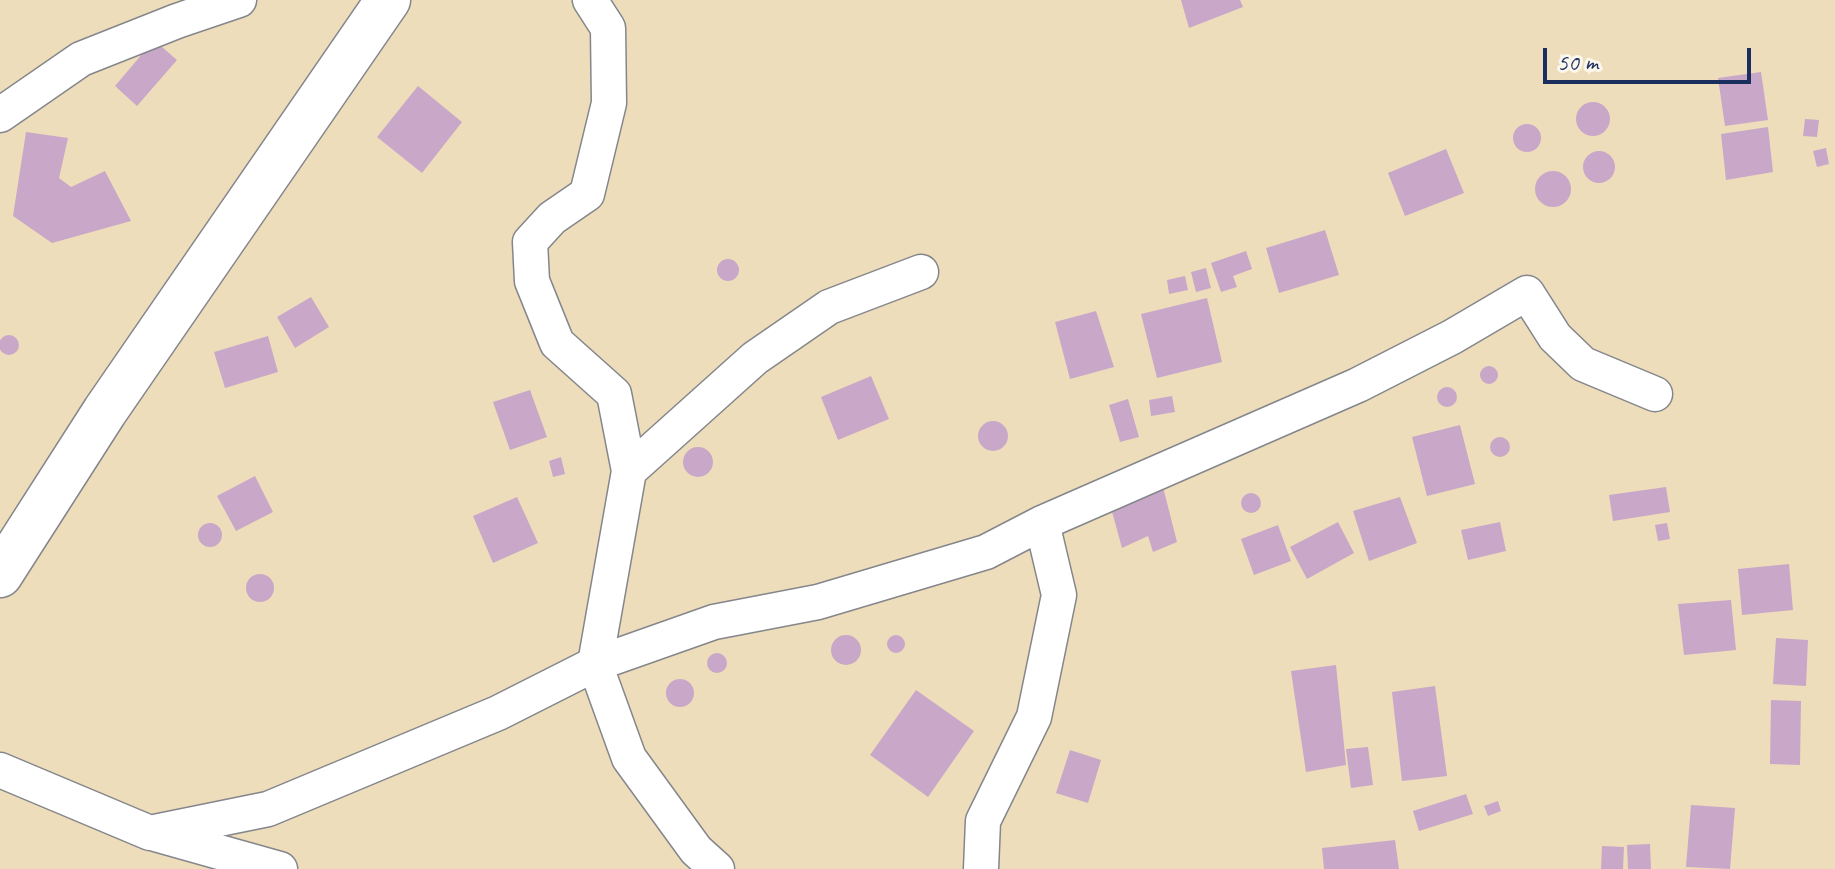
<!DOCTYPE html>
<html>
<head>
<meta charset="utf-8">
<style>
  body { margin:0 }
  #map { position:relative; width:1835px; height:869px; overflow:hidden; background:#eeddba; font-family:Caveat,sans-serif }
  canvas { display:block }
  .scale { position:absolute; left:1543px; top:48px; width:208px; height:36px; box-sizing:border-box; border:4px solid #1b2f5e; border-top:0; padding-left:10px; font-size:24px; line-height:28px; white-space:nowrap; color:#1b2f5e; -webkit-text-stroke:6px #fbf7ec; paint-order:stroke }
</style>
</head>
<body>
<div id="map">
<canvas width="1835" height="869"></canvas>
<div class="scale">50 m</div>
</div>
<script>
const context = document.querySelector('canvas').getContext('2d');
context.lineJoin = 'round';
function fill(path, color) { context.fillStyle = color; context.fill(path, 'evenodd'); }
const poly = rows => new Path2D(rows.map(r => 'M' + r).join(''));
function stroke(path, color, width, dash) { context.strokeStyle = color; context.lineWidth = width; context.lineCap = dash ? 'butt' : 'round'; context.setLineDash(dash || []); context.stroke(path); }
const building = poly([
  [1181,0,1240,0,1243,7,1189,28],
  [154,40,177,60,137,106,115,86],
  [1761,72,1768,120,1725,126,1718,78],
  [418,86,462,122,422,173,377,137],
  '1576 119a17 17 0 1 1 34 0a17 17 0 1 1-34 0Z',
  [1805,119,1819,120,1817,137,1803,136],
  '1513 138a14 14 0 1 1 28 0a14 14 0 1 1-28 0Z',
  [1768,127,1773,172,1726,180,1721,134],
  [26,132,68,138,59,178,71,187,105,171,131,221,52,243,13,216],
  [1826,148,1829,164,1817,167,1813,151],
  [1446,149,1464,193,1405,216,1388,173],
  '1583 167a16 16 0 1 1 32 0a16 16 0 1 1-32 0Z',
  '1535 189a18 18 0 1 1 36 0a18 18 0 1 1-36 0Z',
  [1325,230,1339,275,1279,293,1266,248],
  [1246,251,1252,269,1233,276,1237,287,1221,292,1211,263],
  '717 270a11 11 0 1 1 22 0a11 11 0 1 1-22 0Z',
  [1206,268,1211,288,1196,292,1191,272],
  [1185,276,1188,290,1169,294,1167,280],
  [311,297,329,327,295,348,277,317],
  [1207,298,1222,362,1157,378,1141,314],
  [1096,311,1114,367,1070,379,1055,322],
  '-1 345a10 10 0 1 1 20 0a10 10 0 1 1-20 0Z',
  [268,336,278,372,225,388,214,352],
  '1480 375a9 9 0 1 1 18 0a9 9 0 1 1-18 0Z',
  [871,376,889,419,838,440,821,397],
  '1437 397a10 10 0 1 1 20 0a10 10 0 1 1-20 0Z',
  [530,390,547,437,510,450,493,402],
  [1172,396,1175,412,1151,416,1149,400],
  [1128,399,1139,437,1120,442,1109,405],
  '978 436a15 15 0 1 1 30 0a15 15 0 1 1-30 0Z',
  [1460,425,1475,484,1427,496,1412,437],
  '1490 447a10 10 0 1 1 20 0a10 10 0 1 1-20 0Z',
  '683 462a15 15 0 1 1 30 0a15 15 0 1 1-30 0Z',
  [561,457,565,474,553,477,549,461],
  [255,476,273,512,236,531,217,496],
  [1163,487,1177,542,1153,552,1148,536,1122,548,1111,508],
  [1666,487,1670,512,1613,521,1609,495],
  '1241 503a10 10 0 1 1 20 0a10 10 0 1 1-20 0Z',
  [517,497,538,543,493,563,473,516],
  [1400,497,1417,543,1369,561,1353,511],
  [1338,522,1354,553,1307,579,1290,547],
  [1500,522,1506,551,1468,560,1461,530],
  [1667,523,1670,539,1658,541,1655,525],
  '198 535a12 12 0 1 1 24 0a12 12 0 1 1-24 0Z',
  [1278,525,1291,561,1254,575,1241,539],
  [1789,564,1793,610,1742,615,1738,569],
  '246 588a14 14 0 1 1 28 0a14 14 0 1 1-28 0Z',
  [1731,600,1736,650,1684,655,1678,604],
  '887 644a9 9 0 1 1 18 0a9 9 0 1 1-18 0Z',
  '831 650a15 15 0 1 1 30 0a15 15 0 1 1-30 0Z',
  [1776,638,1808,640,1806,686,1773,684],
  '707 663a10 10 0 1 1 20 0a10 10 0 1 1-20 0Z',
  [1336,665,1346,765,1306,772,1291,671],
  '666 693a14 14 0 1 1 28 0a14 14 0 1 1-28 0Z',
  [1435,686,1447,776,1402,781,1392,692],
  [916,690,974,731,928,797,870,755],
  [1771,700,1801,701,1800,765,1770,764],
  [1368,747,1373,785,1351,788,1346,749],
  [1070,750,1101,760,1088,803,1056,793],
  [1466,794,1473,814,1419,831,1413,811],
  [1498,801,1501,811,1488,816,1484,806],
  [1691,805,1735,808,1730,869,1686,867],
  [1395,840,1399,869,1324,869,1322,848],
  [1650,844,1651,869,1628,869,1627,845],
  [1602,846,1624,847,1623,869,1601,869]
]);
const street = poly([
  [590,0,608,28,609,103,587,194,552,218,530,242,532,281,557,343,614,394,629,471,755,358,829,307,921,272],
  [0,115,81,59,177,21,239,0],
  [629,471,595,664,629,758,696,850,717,869],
  [0,770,150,833,268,809,498,713,595,664,714,622,818,602,986,552,1042,523,1358,385,1452,337,1527,293,1555,337,1583,364,1655,394],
  [155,834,280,869],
  [981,869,983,821,1034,717,1059,595,1042,523]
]);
const secondary = poly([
  [0,575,105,411,388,0]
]);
fill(building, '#c9a7c9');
stroke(street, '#84868c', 37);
stroke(secondary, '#84868c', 47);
stroke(street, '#fff', 34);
stroke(secondary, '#fff', 44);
</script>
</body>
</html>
